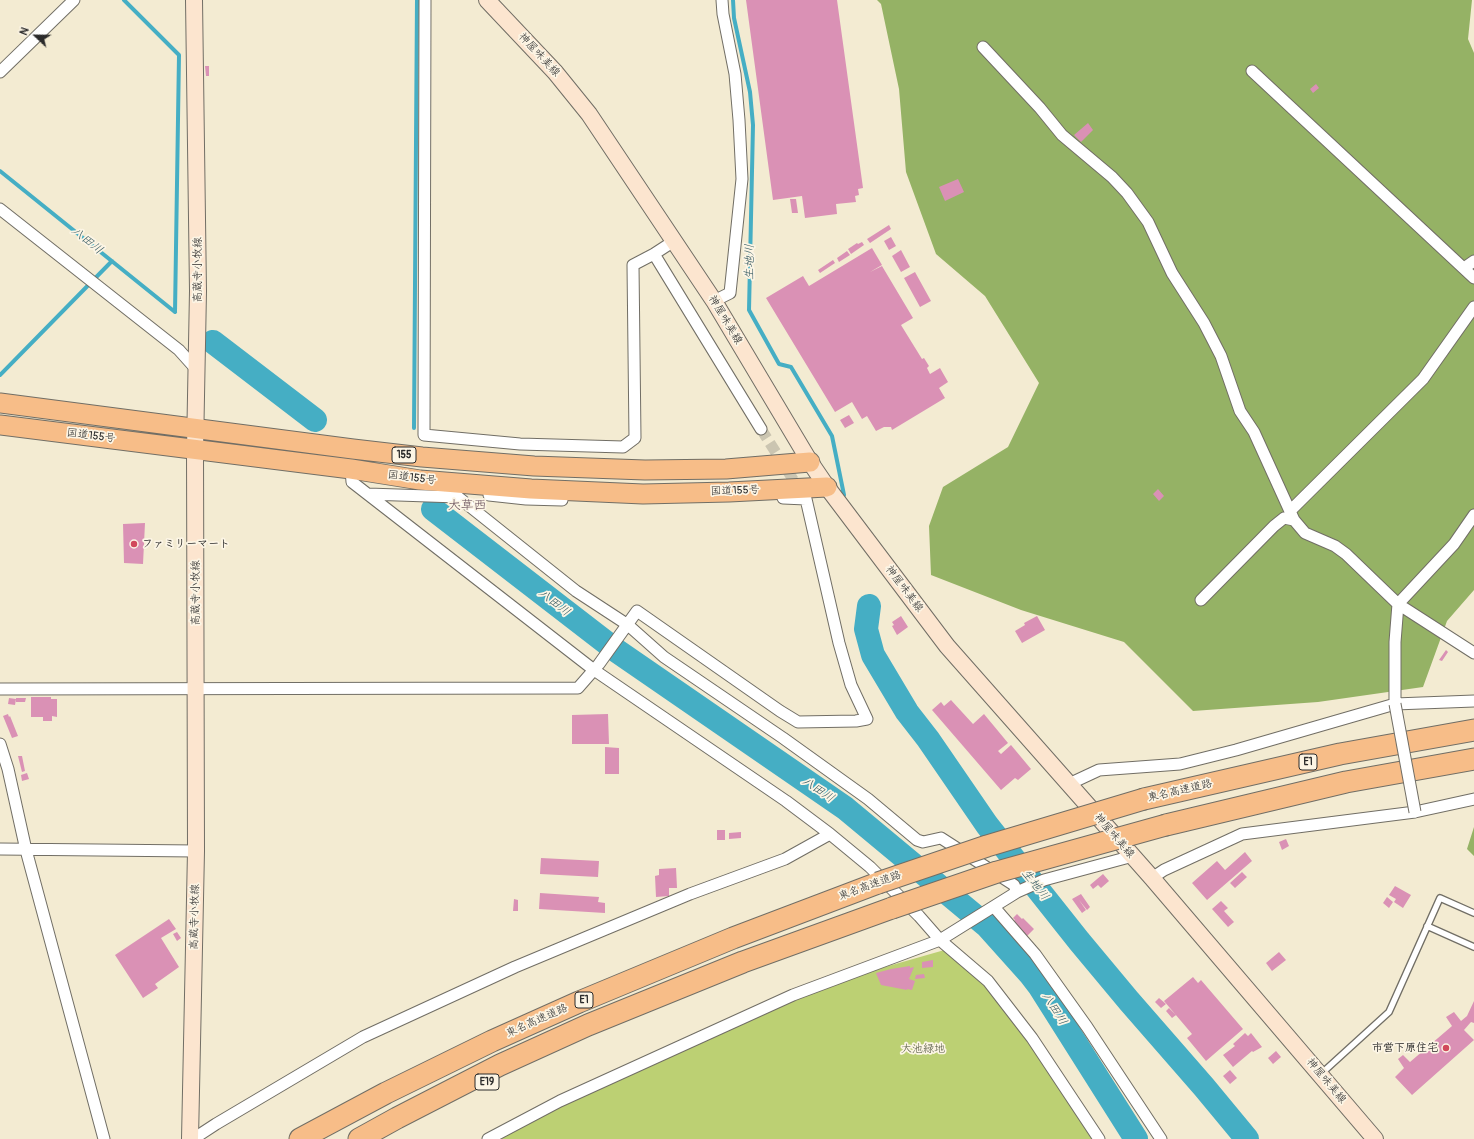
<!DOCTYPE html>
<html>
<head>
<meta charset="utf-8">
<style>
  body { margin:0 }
  #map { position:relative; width:1474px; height:1139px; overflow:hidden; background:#f3ebd2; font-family:Pangolin,sans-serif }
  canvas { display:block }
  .north { position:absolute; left:16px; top:16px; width:40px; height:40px; -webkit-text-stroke:3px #fcf5e5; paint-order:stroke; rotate:292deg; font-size:11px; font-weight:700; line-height:16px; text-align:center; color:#2b2b2b }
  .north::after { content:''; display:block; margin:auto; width:14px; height:18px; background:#2b2b2b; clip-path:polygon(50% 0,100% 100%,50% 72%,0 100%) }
</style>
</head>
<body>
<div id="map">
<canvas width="1474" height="1139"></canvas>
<div class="north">N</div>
</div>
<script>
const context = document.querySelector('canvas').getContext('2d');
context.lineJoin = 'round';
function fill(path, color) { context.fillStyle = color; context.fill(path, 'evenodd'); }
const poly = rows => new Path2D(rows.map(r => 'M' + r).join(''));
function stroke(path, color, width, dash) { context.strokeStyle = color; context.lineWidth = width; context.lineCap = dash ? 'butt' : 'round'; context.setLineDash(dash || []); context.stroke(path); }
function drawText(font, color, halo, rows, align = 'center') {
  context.font = font + ' Pangolin,"Klee One",sans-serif'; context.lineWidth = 3.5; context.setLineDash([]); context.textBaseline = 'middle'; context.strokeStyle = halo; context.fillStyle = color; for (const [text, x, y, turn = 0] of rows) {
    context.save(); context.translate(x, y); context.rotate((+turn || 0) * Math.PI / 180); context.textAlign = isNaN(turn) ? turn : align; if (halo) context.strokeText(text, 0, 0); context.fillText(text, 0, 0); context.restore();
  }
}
const green = poly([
  [948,949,986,984,1030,1040,1094,1139,500,1139,563,1105,794,1000,878,969]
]);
const forest = poly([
  [877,0,1472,0,1468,39,1474,53,1474,590,1447,621,1423,687,1318,702,1193,711,1124,642,1021,610,931,575,929,526,943,487,1008,447,1039,383,985,296,936,254,906,172,899,89,881,4],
  [1474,827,1474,856,1467,849]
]);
const stream = poly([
  [124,0,179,55,175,312],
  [733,0,734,18,750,92,753,125,749,310,779,364,791,367,832,436,844,495],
  [0,171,175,312],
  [0,375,112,261],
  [414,428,417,0]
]);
const river = poly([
  [213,342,315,420],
  [433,509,617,651,845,808,987,926,1030,974,1040,987,1136,1139],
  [869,606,866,629,873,655,907,712,928,739,987,825,1079,941,1129,1001,1204,1087,1247,1139]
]);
const building = poly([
  [746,0,837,0,863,188,858,189,859,195,855,196,856,202,836,204,837,214,805,218,802,196,773,200],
  [205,66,209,66,209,76,206,76],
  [1316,84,1319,88,1313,93,1310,89],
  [1088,123,1093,130,1081,142,1074,135],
  [958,179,964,192,945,201,939,187],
  [790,199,796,199,798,213,792,213],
  [889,225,891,229,870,243,867,239],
  [891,237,896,246,889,250,884,241],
  [862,242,864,245,851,254,848,249,857,243,858,244],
  [872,248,882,265,870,272,882,266,913,318,901,325,922,359,924,358,929,366,927,368,930,374,940,368,948,382,939,388,945,398,892,430,891,427,884,427,876,431,867,416,862,419,852,402,835,412,766,298,803,276,809,286],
  [901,250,910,267,901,272,892,256],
  [847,251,850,255,839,262,837,258],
  [833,260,835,263,820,273,818,270],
  [915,272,931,301,920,307,904,278],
  [849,415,854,423,845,428,840,420],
  [1158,489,1164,496,1159,501,1153,494],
  [145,523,143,564,124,563,123,524],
  [901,616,908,627,897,635,892,626,894,625,892,622],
  [1037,616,1045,630,1022,643,1015,631,1025,625,1024,623],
  [1446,650,1448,652,1442,661,1439,660],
  [31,697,51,697,51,699,57,699,57,717,52,716,52,721,43,721,43,717,31,717],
  [9,698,16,699,15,705,8,704],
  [16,698,26,698,25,702,16,702],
  [951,700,973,724,984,714,1008,743,998,751,1001,754,1011,745,1031,769,1018,780,1015,778,1001,790,932,710,941,702,944,706],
  [8,714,9,717,10,716,18,736,12,738,3,716],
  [608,714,609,744,572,744,572,715],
  [605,747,619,748,619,774,605,774],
  [18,756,22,756,25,771,22,772],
  [27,773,29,779,22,781,21,775],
  [717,830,725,830,725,840,717,840],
  [741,832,741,838,729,839,729,833],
  [1286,839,1289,846,1282,850,1279,842],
  [1245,852,1252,861,1207,900,1192,883,1217,861,1225,870],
  [541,858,599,861,598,877,540,874],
  [676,868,677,888,669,888,669,896,656,897,655,876,659,875,659,869],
  [1242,872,1247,877,1235,888,1230,883],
  [1103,874,1109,881,1101,888,1098,885,1093,889,1090,885],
  [1395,886,1411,895,1403,908,1394,902,1396,899,1389,895],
  [540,893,599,897,598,902,605,903,605,913,539,909],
  [1081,894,1090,907,1087,910,1079,900,1086,910,1082,913,1072,899],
  [1387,897,1393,902,1389,908,1383,903],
  [514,899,518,900,518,911,513,911],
  [1221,901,1228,908,1224,911,1234,922,1228,927,1212,909],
  [1017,914,1022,919,1023,918,1034,929,1027,936,1013,922,1015,920,1013,918],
  [169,919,176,929,161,938,179,967,155,984,158,988,143,998,115,955],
  [177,932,181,938,177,941,173,934],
  [1279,952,1286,960,1272,971,1266,963],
  [933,960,933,967,922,968,922,962],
  [910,966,910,968,914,967,909,979,915,981,912,990,907,989,907,990,881,985,876,973,891,969],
  [924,974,925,978,915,979,916,975],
  [1193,977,1198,983,1201,980,1243,1029,1206,1061,1187,1038,1192,1034,1164,1001],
  [1159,998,1166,1004,1161,1008,1155,1002],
  [1474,1001,1474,1023,1471,1022,1464,1030,1474,1040,1412,1095,1395,1077,1404,1068,1398,1059,1403,1055,1410,1062,1452,1026,1446,1017,1454,1012,1461,1021,1467,1016],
  [1169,1008,1176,1015,1172,1018,1166,1011],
  [1245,1033,1248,1036,1251,1033,1262,1047,1253,1052,1252,1051,1233,1067,1223,1055,1235,1046,1233,1044],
  [1276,1051,1281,1057,1273,1064,1268,1058],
  [1230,1070,1237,1078,1230,1084,1223,1076]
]);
const minorTunnel = poly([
  [761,429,801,492]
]);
const service = poly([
  [1427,926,1474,947],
  [1322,1073,1389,1012,1440,898,1474,913]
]);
const minor = poly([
  [425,0,424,435,520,444,623,447,635,438,633,265,654,254,674,241],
  [983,47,1040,108,1062,135,1112,177,1127,193,1148,222,1172,273,1204,323,1221,356,1240,411,1254,432,1294,520,1305,533,1335,546,1346,554,1398,604,1474,653],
  [1252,71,1474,278],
  [0,72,74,0],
  [0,209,179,350,196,369],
  [654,254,761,429],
  [1464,268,1474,261],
  [714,301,730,293,742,179,739,120,735,74,723,14,722,0],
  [351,469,352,482,594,670,786,801,830,834,870,867,919,916,940,940,988,981,1032,1038,1099,1139],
  [444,482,458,497,576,591,628,625,664,657,783,738,868,799,917,840,923,842,941,838,1014,885,1017,892],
  [368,494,458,497],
  [489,495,526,499,562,500],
  [1290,511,1423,379,1474,307],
  [1201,600,1274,526,1284,518,1294,520],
  [0,689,578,688,599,664,637,611,780,711,798,722,856,721,867,719,851,685,839,643,806,499,783,498],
  [1395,704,1395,642,1398,604,1454,544,1474,515],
  [0,744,8,769,26,850,104,1139],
  [1069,784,1099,770,1180,764,1236,750,1395,704,1474,701],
  [0,849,196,851],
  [1152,878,1164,870,1242,834,1415,812,1474,799],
  [994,907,1035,954,1087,1027,1161,1139],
  [193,1139,216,1124,363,1037,515,967,690,894,785,859,830,834],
  [488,1139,560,1101,793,995,940,940,1017,892,1044,880,1133,856]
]);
const secondary = poly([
  [487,0,555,72,589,114,714,301,810,462,827,487,947,646,1152,878,1375,1139],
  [190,1139,196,851,195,449,198,291,194,0]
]);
const trunk = poly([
  [0,403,353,449,422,457,534,466,645,470,726,469,810,462],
  [0,425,351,469,420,480,531,489,643,494,729,492,827,487]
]);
const motorway = poly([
  [1144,799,1340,754,1474,730],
  [1166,825,1346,782,1474,759],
  [300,1139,386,1093,492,1041,579,1002,733,938,878,883],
  [359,1139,397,1118,500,1065,588,1025,743,962,892,908]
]);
const minorBridge = poly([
  [1395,704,1415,812]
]);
const motorwayBridge = poly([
  [878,883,987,846,1144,799],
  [892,908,997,872,1166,825]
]);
const markers = [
  [134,544,4,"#d1495b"],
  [1446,1048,4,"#d1495b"]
];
const shields = [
  [404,455,24],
  [1308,762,18],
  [584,1000,18],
  [487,1082,24]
];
const shieldNames = [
  ["155",404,455],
  ["E1",1308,762],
  ["E1",584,1000],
  ["E19",487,1082]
];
const streetNames = [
  ["神屋味美線",539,55,47],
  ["高蔵寺小牧線",198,270,-90],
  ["神屋味美線",725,320,59],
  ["国道155号",91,436,7],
  ["国道155号",412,478,7],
  ["国道155号",735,491,-2],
  ["神屋味美線",904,589,53],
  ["高蔵寺小牧線",196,593,-90],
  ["東名高速道路",1180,791,-13],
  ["神屋味美線",1114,836,49],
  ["東名高速道路",870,886,-20],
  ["高蔵寺小牧線",195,917,-89],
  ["東名高速道路",537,1021,-24],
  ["神屋味美線",1326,1081,50]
];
const poiNames = [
  ["ファミリーマート",142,544],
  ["市営下原住宅",1438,1048,"right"]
];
const parkNames = [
  ["大池緑地",923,1049]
];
const waterNames = [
  ["八田川",87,241,39],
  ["生地川",750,262,-89],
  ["八田川",554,603,38],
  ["八田川",818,790,34],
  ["生地川",1035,885,52],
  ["八田川",1054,1009,58]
];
const quarterNames = [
  ["大草西",467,506]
];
fill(green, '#bcd073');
fill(forest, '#95b265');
stroke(stream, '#45aec4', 4);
stroke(river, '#45aec4', 24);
fill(building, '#da91b5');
stroke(minorTunnel, '#cbc5b1', 11, [11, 5.5]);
stroke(service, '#716e65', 8);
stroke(minor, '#716e65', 13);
stroke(secondary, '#716e65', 18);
stroke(trunk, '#716e65', 21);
stroke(motorway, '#716e65', 23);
stroke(service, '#fff', 5.5);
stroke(minor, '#fff', 11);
stroke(secondary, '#fce5cf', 16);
stroke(trunk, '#f7bd88', 19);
stroke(motorway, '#f7bd88', 21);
stroke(minorBridge, '#716e65', 13, []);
stroke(motorwayBridge, '#716e65', 23, []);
stroke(minorBridge, '#fff', 11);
stroke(motorwayBridge, '#f7bd88', 21);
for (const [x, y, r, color] of markers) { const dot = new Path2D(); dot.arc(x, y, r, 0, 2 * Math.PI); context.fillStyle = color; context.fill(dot); stroke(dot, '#fcf5e5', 1.5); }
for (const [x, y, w] of shields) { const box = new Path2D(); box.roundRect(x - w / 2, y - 8, w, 16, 3); context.fillStyle = '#fcf5e5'; context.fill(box); stroke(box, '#2b2b2b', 1); }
drawText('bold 10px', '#2b2b2b', null, shieldNames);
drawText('11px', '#2b2b2b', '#fcf5e5', streetNames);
drawText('bold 11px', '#2b2b2b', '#fcf5e5', poiNames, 'left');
drawText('11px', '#4f543d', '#fcf5e5', parkNames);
drawText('italic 12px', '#345961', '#fcf5e5', waterNames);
drawText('13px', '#684f5b', '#fcf5e5', quarterNames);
</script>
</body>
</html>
